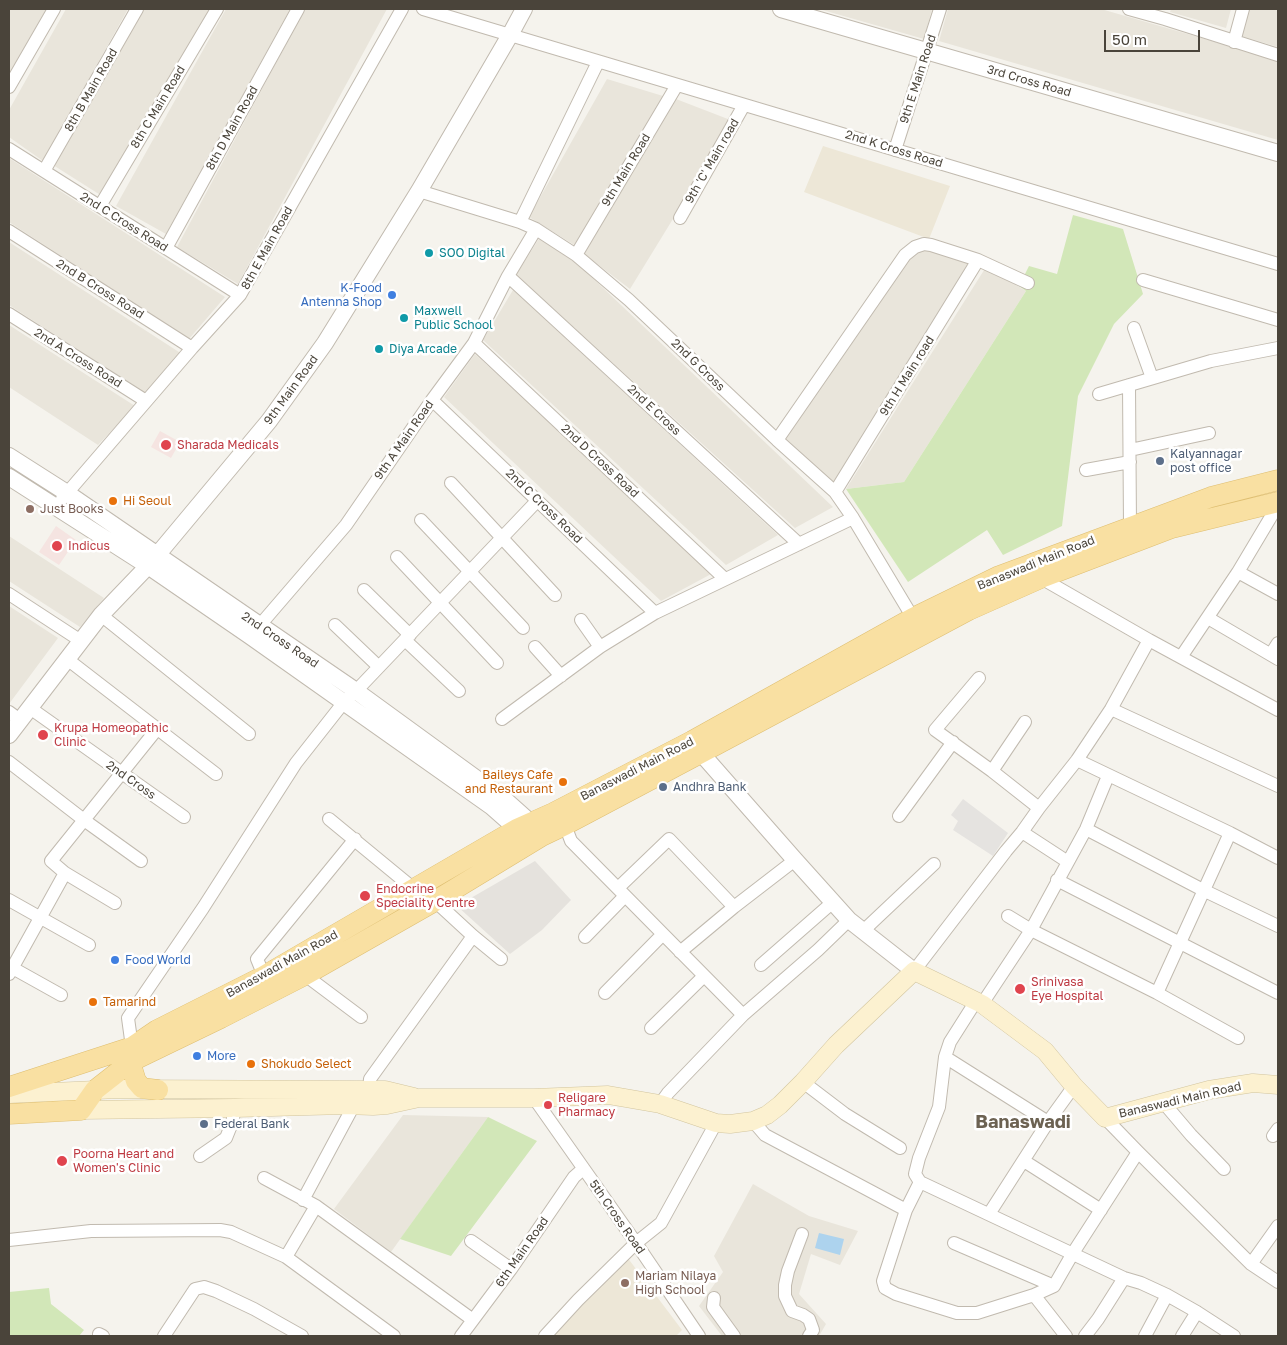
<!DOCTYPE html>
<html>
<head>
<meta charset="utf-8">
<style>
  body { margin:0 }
  #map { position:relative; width:1287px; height:1345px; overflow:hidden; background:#f5f3ed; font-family:"Golos Text",sans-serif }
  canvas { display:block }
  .frame { position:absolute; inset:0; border:10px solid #4a443a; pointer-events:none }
  .scale { position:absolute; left:1104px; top:30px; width:96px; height:22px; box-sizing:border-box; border:2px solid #4a443a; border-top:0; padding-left:6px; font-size:15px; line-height:18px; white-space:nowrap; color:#4a443a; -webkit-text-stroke:4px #fff; paint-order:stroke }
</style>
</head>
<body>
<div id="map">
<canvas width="1287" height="1345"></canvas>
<div class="frame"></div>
<div class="scale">50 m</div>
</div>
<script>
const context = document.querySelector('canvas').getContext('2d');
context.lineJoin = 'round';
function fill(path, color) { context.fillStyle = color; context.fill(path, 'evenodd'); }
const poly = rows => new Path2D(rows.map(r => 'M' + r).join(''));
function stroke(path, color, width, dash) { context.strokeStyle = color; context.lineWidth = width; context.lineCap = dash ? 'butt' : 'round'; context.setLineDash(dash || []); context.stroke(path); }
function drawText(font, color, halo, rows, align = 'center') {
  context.font = font + ' "Golos Text",sans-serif'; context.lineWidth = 5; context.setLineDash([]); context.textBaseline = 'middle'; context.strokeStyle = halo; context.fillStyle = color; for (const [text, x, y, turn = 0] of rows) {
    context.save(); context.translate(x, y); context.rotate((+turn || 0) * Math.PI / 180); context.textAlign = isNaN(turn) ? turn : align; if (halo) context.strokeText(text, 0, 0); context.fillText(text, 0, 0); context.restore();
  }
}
const residential = poly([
  [9,9,48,9,9,79],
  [66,9,128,9,43,161,9,137,9,110],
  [143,9,214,9,102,196,53,165],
  [226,9,290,9,166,234,116,206],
  [305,9,387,9,238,284,177,247],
  [819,9,932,9,924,39],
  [948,9,1101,9,1278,60,1278,140,939,41],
  [1171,9,1231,9,1226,28,1170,12],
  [1249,9,1278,9,1278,47,1241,36],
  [607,79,663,96,576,246,529,217],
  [676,99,733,121,630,289,584,254],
  [9,158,225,297,189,339,9,222],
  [540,237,579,265,833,507,795,528,516,275],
  [9,242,182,354,147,394,9,305],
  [923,248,972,263,834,484,783,440,910,257],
  [986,267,1026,291,904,482,846,489],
  [513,290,778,535,726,565,483,340],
  [9,325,135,406,98,445,9,387],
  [475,354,713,573,661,601,444,397],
  [9,536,104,598,80,627,9,581],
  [9,606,58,638,9,704],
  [403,1115,488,1117,391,1252,334,1209],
  [753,1184,809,1216,858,1231,840,1265,811,1254,799,1294,826,1324,819,1336,722,1336,699,1306,723,1272,714,1256]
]);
const industrial = poly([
  [535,861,571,900,542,930,510,954,457,906]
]);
const education = poly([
  [823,146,950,186,929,239,804,192],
  [627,1257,682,1330,676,1336,552,1336]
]);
const medical = poly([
  [160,431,180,442,171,458,151,447],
  [56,526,76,540,59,565,39,552]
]);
const green = poly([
  [1073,215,1123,229,1143,294,1114,324,1078,396,1062,526,1003,555,987,530,908,582,846,489,904,482,1026,291,1019,286,1029,266,1057,274],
  [488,1117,537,1141,451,1256,400,1239],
  [49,1288,51,1304,84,1330,79,1336,9,1336,9,1292]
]);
const parking = poly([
  [963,799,1008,833,993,856,953,830,958,821,951,815]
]);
const water = poly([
  [819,1233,844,1239,840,1255,815,1248]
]);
const minor = poly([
  [423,9,1278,264],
  [1129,9,1165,19,1278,55],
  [1234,42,1243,9],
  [9,87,54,9],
  [9,149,240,295],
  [895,150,940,9],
  [44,171,137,9],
  [419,191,520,222,536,229,576,255,629,300,777,440,835,492,853,518,913,618],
  [100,206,217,9],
  [680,218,744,105],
  [520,222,598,62],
  [9,231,192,348],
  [166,248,298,9],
  [576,255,677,85],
  [508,276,799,544],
  [1143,280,1278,320],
  [9,314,146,401],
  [1134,328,1152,378],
  [474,343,725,579],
  [1129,385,1130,526],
  [1099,394,1211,361,1278,348],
  [432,400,655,613],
  [777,440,905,255,915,247,924,244,931,245,978,260,1028,283],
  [1130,450,1209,433],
  [1086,470,1130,462],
  [451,483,555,595],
  [835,492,978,260],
  [62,499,192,348,240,295,402,9],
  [421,520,523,628],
  [397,557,497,663],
  [1238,572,1278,594],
  [1040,574,1041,578,1149,640,1278,710],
  [364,590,410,635],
  [9,594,81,641],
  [101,615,249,734],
  [1208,618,1278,659],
  [581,620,600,647],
  [335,625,379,667],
  [254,632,346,525,432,400,474,343,508,276,536,229],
  [405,640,459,691],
  [535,647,561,676],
  [1271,654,1278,643],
  [1181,657,1238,572,1278,505],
  [67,659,216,774],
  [979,678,935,730,992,771,1039,808],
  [30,708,184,817],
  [1111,709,1278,786],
  [9,712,20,720],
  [502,719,600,647,655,613,853,518],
  [1077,760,1230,833,1278,858],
  [9,762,84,820,141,861],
  [992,771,1025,722],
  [899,816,953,742],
  [329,819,414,889],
  [560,820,565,825,571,841,743,1015],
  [1086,829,1203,890,1278,926],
  [1022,832,1068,862],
  [1057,880,1278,993],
  [618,888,669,839,734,907],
  [9,900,89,945],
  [435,901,473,936,501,959],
  [115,903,65,873,51,861,157,729],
  [1008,916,1031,930,1157,993,1238,1038],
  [863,931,934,864],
  [585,937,625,896],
  [680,952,734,907,795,860],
  [761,965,833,902],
  [9,966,61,995],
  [914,971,1006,851,1022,832,1039,808,1077,760,1111,709,1149,640],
  [9,974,65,873],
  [305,975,361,1017],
  [264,976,257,959,355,839],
  [605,993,663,934],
  [1157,993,1230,833],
  [976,1001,950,1042,945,1057,939,1107,919,1158,915,1174,920,1182,1124,1278,1141,1283,1167,1295,1197,1312,1234,1336],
  [982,1004,1031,930,1086,829,1108,776],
  [651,1028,704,976],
  [132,1047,128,1018,203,908,296,763,344,702,356,691,537,501],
  [945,1057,1048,1122],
  [803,1082,845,1114,900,1148],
  [369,1090,370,1079,473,936],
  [534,1098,636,1243,699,1336],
  [1163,1102,1191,1135,1224,1169],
  [660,1104,668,1093,743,1015,818,950,849,920],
  [1105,1118,1138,1152,1251,1264,1278,1282],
  [753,1121,765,1135,906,1210],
  [1273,1136,1278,1129],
  [200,1156,226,1138,232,1123,235,1108],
  [1024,1161,1101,1210],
  [264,1178,316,1206,473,1320],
  [920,1182,906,1210,883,1281,885,1288,896,1294,957,1313,977,1313,1034,1295,1054,1286,1073,1253,1138,1152],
  [303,1200,354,1105],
  [989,1214,1048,1122,1074,1086],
  [802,1234,788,1271,785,1285,785,1296,792,1311,803,1315,809,1319,813,1330,809,1336],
  [9,1240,91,1231,220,1230,231,1232,286,1257,394,1336],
  [471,1241,511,1269],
  [954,1243,1054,1286],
  [286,1257,316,1206],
  [1251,1264,1278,1226],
  [1034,1295,1066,1336],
  [714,1298,713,1307,734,1336],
  [99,1334,103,1336],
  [164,1336,195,1289,204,1287,216,1291,254,1309,302,1336],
  [461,1336,511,1269,574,1177,583,1169],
  [545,1336,578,1300,636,1243,661,1223,716,1123],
  [1085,1336,1098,1319,1124,1278],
  [1145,1336,1167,1295],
  [1182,1336,1197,1312]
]);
const tertiary = poly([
  [781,9,1278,153],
  [9,456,67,493,356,691,503,798,531,823,539,832],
  [9,477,148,566,250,636,492,807,526,837],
  [9,735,101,615,148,566,269,421,325,343,419,191,510,35,524,9],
  [701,753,795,860,849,920,863,931,914,971]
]);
const secondary = poly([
  [9,1094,118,1089,369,1090,385,1090,414,1097],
  [81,1110,235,1108,345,1105,373,1106,387,1105,419,1098,534,1098,608,1095,660,1104,716,1123,730,1124,753,1121,767,1115,780,1105,803,1082,836,1045,914,971,982,1004,1045,1051,1074,1086,1105,1118,1209,1090,1253,1083,1278,1085]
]);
const primary = poly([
  [132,1051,132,1068,136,1081,142,1088,158,1090],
  [9,1087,132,1047,157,1030,264,976,517,829,553,813,692,741,913,618,999,576,1211,497,1278,480],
  [9,1114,81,1110,95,1090,132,1061,221,1018,305,975,435,901,542,836,565,825,701,753,969,610,1041,578,1172,528,1278,502]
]);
const markers = [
  [429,253,5,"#0f9aa8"],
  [392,295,5,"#3f7fe0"],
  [404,318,5,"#0f9aa8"],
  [379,349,5,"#0f9aa8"],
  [166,445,6,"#e0444e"],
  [1160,461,5,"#5c6f8a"],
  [113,501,5,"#e8710a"],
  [30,509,5,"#8d6e63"],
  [57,546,6,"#e0444e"],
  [43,735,6,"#e0444e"],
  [563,782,5,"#e8710a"],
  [663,787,5,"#5c6f8a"],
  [365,896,6,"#e0444e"],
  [115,960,5,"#3f7fe0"],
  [1020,989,6,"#e0444e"],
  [93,1002,5,"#e8710a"],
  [197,1056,5,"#3f7fe0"],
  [251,1064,5,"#e8710a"],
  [548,1105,5,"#e0444e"],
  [204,1124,5,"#5c6f8a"],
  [62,1161,6,"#e0444e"],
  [625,1283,5,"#8d6e63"]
];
const streetNames = [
  ["9th E Main Road",918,79,-72],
  ["3rd Cross Road",1029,81,16],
  ["8th B Main Road",91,90,-60],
  ["8th C Main Road",158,107,-59],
  ["8th D Main Road",232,128,-61],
  ["2nd K Cross Road",894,149,17],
  ["9th 'C' Main road",712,161,-60],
  ["9th Main Road",626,170,-59],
  ["2nd C Cross Road",124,222,32],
  ["8th E Main Road",267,248,-61],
  ["2nd B Cross Road",100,289,32],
  ["2nd A Cross Road",78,358,32],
  ["2nd G Cross",698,365,44],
  ["9th H Main road",907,376,-58],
  ["9th Main Road",291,390,-54],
  ["2nd E Cross",654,410,43],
  ["9th A Main Road",404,440,-55],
  ["2nd D Cross Road",600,461,43],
  ["2nd C Cross Road",544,506,44],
  ["Banaswadi Main Road",1036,563,-22],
  ["2nd Cross Road",280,640,34],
  ["Banaswadi Main Road",637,769,-27],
  ["2nd Cross",131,780,35],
  ["Banaswadi Main Road",282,964,-29],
  ["Banaswadi Main Road",1180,1100,-13],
  ["5th Cross Road",617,1217,55],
  ["6th Main Road",522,1252,-55]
];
const cultureNames = [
  ["SOO Digital",439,253],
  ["Maxwell",414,311],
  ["Public School",414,325],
  ["Diya Arcade",389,349]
];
const shopNames = [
  ["K-Food",382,288,"right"],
  ["Antenna Shop",382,302,"right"],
  ["Food World",125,960],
  ["More",207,1056]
];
const healthNames = [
  ["Sharada Medicals",177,445],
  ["Indicus",68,546],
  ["Krupa Homeopathic",54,728],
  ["Clinic",54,742],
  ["Endocrine",376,889],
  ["Speciality Centre",376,903],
  ["Srinivasa",1031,982],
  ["Eye Hospital",1031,996],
  ["Religare",558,1098],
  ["Pharmacy",558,1112],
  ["Poorna Heart and",73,1154],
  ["Women's Clinic",73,1168]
];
const serviceNames = [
  ["Kalyannagar",1170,454],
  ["post office",1170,468],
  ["Andhra Bank",673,787],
  ["Federal Bank",214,1124]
];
const foodNames = [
  ["Hi Seoul",123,501],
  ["Baileys Cafe",553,775,"right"],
  ["and Restaurant",553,789,"right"],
  ["Tamarind",103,1002],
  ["Shokudo Select",261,1064]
];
const educationNames = [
  ["Just Books",40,509],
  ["Mariam Nilaya",635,1276],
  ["High School",635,1290]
];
const districtNames = [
  ["Banaswadi",1023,1122]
];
fill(residential, '#e9e5db');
fill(industrial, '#e5e2dd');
fill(education, '#ede7d7');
fill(medical, '#f5e4e1');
fill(green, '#d2e7b8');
fill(parking, '#e5e3e0');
fill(water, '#add3ee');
stroke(minor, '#c1baaf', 14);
stroke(tertiary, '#c1baaf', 18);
stroke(secondary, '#d2c59f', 19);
stroke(primary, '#debe71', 21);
stroke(minor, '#fff', 12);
stroke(tertiary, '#fff', 16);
stroke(secondary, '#fcf1d0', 18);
stroke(primary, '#f9e0a2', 20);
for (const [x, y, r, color] of markers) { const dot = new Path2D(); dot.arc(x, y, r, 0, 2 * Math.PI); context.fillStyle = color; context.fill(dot); stroke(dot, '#fff', 2); }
drawText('12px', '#4a443a', '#fff', streetNames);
drawText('12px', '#0d838f', '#fff', cultureNames, 'left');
drawText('12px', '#366cbe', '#fff', shopNames, 'left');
drawText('12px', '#be3a42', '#fff', healthNames, 'left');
drawText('12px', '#4e5e75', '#fff', serviceNames, 'left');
drawText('12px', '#c56008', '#fff', foodNames, 'left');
drawText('12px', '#785e54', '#fff', educationNames, 'left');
drawText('bold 18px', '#6c6252', '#fff', districtNames);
</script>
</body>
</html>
